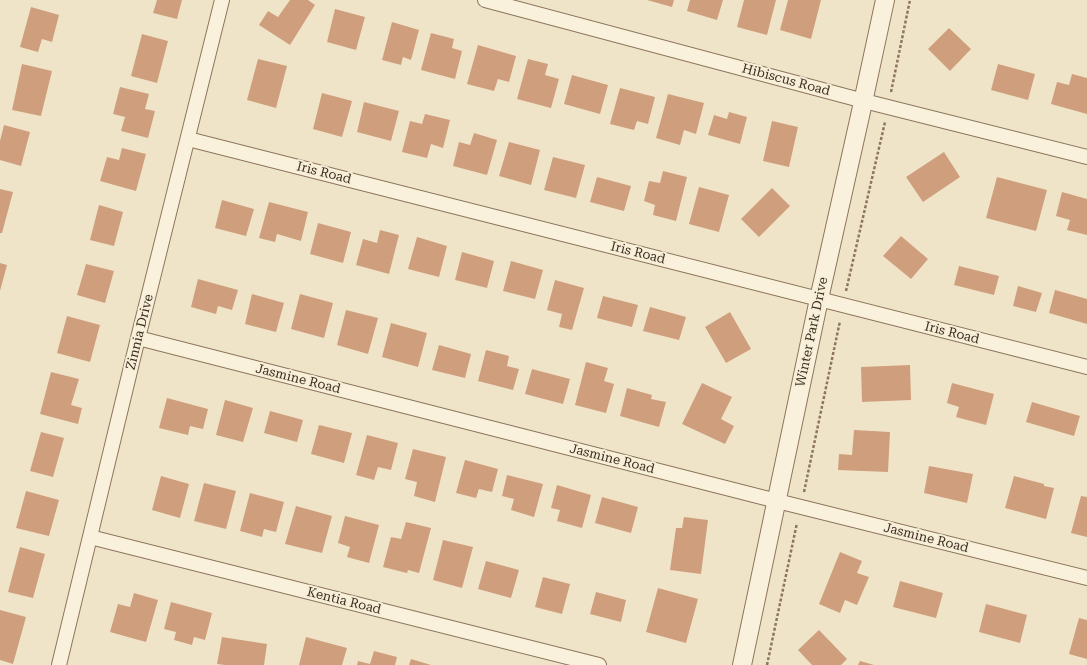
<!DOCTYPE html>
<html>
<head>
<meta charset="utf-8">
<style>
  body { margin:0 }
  canvas { display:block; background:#f0e4c8 }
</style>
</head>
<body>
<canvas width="1087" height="665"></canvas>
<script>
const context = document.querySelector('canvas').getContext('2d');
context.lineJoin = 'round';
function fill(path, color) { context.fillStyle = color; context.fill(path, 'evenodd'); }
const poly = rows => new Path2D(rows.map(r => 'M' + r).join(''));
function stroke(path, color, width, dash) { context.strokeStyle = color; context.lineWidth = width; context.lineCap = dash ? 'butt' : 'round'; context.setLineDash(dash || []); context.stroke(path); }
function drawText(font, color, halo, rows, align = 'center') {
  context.font = font + ' "Roboto Serif",serif'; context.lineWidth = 4; context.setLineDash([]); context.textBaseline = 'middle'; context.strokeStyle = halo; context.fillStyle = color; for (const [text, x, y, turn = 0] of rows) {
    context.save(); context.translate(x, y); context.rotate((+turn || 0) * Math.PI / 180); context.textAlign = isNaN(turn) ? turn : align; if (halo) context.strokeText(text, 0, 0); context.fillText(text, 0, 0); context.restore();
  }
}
const building = poly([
  [157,0,182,0,177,19,153,13],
  [290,0,308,0,315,5,290,45,259,25,268,11,278,17],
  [647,0,674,0,672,7],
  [690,0,723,0,717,20,687,11],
  [744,0,776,0,767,35,737,27],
  [788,0,821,0,811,39,780,30],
  [31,7,59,15,52,42,42,39,38,52,20,47],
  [335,9,365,17,356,50,327,42],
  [392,22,419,30,411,60,403,57,401,65,382,60],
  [949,28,971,49,950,71,928,49],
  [431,33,454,39,452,48,462,51,455,79,421,70],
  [142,34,168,41,157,83,131,76],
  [478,45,516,56,509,82,498,79,494,91,467,84],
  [258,59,287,66,276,108,247,100],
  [528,59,548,64,545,75,559,79,551,108,517,99],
  [22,64,52,71,41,116,12,110],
  [998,64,1035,74,1028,100,991,90],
  [1072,74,1087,78,1087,114,1051,104,1057,82,1069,85],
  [572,75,608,85,600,114,564,104],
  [120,87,149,94,145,109,155,111,148,138,121,131,125,117,113,114],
  [620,88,655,97,648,124,637,121,634,130,610,124],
  [322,93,352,101,342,137,313,129],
  [668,94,704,103,696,134,684,130,680,145,656,138],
  [364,102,399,111,391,141,357,132],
  [729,112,747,117,740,144,708,135,714,115,727,119],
  [425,114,450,120,443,148,431,144,427,158,402,152,410,121,422,124],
  [772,121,798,127,789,167,763,161],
  [4,125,30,132,21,166,0,160,0,141],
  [474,133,497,140,487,175,453,166,459,142,470,145],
  [509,142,540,150,531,185,499,176],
  [122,148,146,154,136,191,100,181,107,157,119,160],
  [944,152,960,177,923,202,906,177],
  [553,157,585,165,576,198,544,190],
  [663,171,687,177,676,221,653,215,655,205,644,201,649,181,660,183],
  [597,177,631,186,624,211,590,202],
  [997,177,1047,190,1036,231,986,218],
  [699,187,729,195,719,232,689,224],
  [772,188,790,206,759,237,741,219],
  [0,189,13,192,2,233,0,233],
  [1062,192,1087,199,1087,235,1067,230,1070,220,1056,216],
  [222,200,254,209,246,236,215,228],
  [269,202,308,212,301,241,277,234,275,242,259,238],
  [99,205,123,212,114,246,90,240],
  [318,223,351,232,343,263,310,254],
  [380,230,399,235,389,274,356,265,363,239,377,243],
  [901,236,928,259,911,279,883,256],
  [417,237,447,246,439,277,408,269],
  [462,252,494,261,487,288,455,280],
  [511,261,543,270,535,299,503,291],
  [0,263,7,265,0,291],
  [86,264,114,271,105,303,77,295],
  [959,266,999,276,994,295,954,285],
  [198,279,238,290,232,310,218,306,216,314,191,307],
  [555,280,584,288,572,330,559,327,562,314,547,310],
  [1018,286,1042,293,1036,312,1013,306],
  [1055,290,1087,299,1087,324,1049,313],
  [252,294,284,303,276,332,245,324],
  [300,294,333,303,324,338,291,329],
  [603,296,638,305,632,327,597,318],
  [650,307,686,317,679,340,643,331],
  [346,310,378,318,368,354,337,345],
  [730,312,751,349,726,363,705,327],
  [67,316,100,325,90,362,57,353],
  [391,323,427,333,418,367,382,357],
  [439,345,471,354,465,378,432,370],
  [486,350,509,356,507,366,519,369,513,390,478,381],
  [586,362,608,368,604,381,614,384,606,413,575,405],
  [910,365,911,400,862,402,861,367],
  [532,369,570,379,563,404,525,394],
  [51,372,79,379,71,405,82,408,78,424,40,414],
  [702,383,732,397,721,419,734,426,725,444,682,424],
  [952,383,994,394,986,425,956,417,959,407,947,403],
  [627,388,652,395,651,399,666,402,659,427,620,416],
  [167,398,208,409,203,429,190,426,188,435,159,428],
  [225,400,253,408,243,442,216,435],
  [1032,402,1080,416,1074,436,1026,422],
  [270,411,303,420,297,442,264,433],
  [319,425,352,433,344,463,311,454],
  [854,430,890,432,888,472,838,470,839,454,852,455],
  [41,432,64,438,53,477,30,471],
  [367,435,398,443,391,470,378,467,374,480,356,475],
  [413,449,446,457,435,502,414,496,417,482,405,479],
  [465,460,498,469,492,492,479,489,476,498,456,493],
  [929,466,973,474,967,503,924,493],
  [507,475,543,484,534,517,511,510,514,499,502,496],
  [161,476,189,484,180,518,152,510],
  [1014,476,1044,484,1044,486,1054,488,1046,519,1005,508],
  [204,483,236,491,226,529,194,521],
  [557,485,591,495,582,528,557,521,560,510,551,508],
  [26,491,59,500,49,536,16,528],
  [250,493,284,502,276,532,264,529,262,537,240,531],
  [1081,496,1087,497,1087,537,1071,533],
  [602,497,638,507,631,533,595,523],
  [296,506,332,516,322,553,285,544],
  [345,516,379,525,369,563,347,557,350,547,338,543],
  [684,517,708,520,701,574,670,570,676,528,682,528],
  [406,522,431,528,419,573,408,570,407,573,383,567,391,537,401,539],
  [443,540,473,547,462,588,433,580],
  [20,547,45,554,33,598,8,592],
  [840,552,862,561,857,573,869,577,857,605,845,600,840,613,819,604],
  [486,561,519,570,511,598,478,589],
  [543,577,570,584,562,614,535,607],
  [900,581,943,593,936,618,893,607],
  [658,588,698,599,686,643,646,632],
  [596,592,626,600,621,622,590,614],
  [134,593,158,600,146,642,110,632,118,604,130,607],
  [171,602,212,613,205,640,194,637,192,645,174,640,176,632,164,629],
  [986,604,1027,615,1020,643,979,632],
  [0,610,26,617,13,664,0,660],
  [1079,618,1087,620,1087,659,1069,654],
  [819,630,847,659,841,665,812,665,798,650],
  [222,637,267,644,264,665,225,665,217,664],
  [306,637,347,648,342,665,299,665],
  [374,651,397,657,395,665,357,665,358,661,370,664],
  [411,659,431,665,409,665],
  [860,661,874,665,858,665]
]);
const path = poly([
  [891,92,910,0],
  [846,291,885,122],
  [804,492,840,321],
  [767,665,797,523]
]);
const minor = poly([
  [485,0,864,101,1087,157],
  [188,139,1087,367],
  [138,338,777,501,1087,578],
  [90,537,599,665],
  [59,665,138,338,222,0]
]);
const tertiary = poly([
  [742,665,819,299,860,116,885,0]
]);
const streetNames = [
  ["Hibiscus Road",786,80,15],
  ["Iris Road",324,173,14],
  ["Iris Road",638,253,14],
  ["Zinnia Drive",140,332,-76],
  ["Winter Park Drive",812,332,-78],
  ["Iris Road",952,333,14],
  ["Jasmine Road",298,379,14],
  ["Jasmine Road",612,459,14],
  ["Jasmine Road",926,538,14],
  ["Kentia Road",344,601,14]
];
fill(building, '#cf9f7d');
stroke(minor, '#8d765c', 16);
stroke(tertiary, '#8d765c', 20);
stroke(path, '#8d765c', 2.5, [3, 2]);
stroke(minor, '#faf1dc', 14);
stroke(tertiary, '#faf1dc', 18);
drawText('13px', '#3d2e20', '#f7eed8', streetNames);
</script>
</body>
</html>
